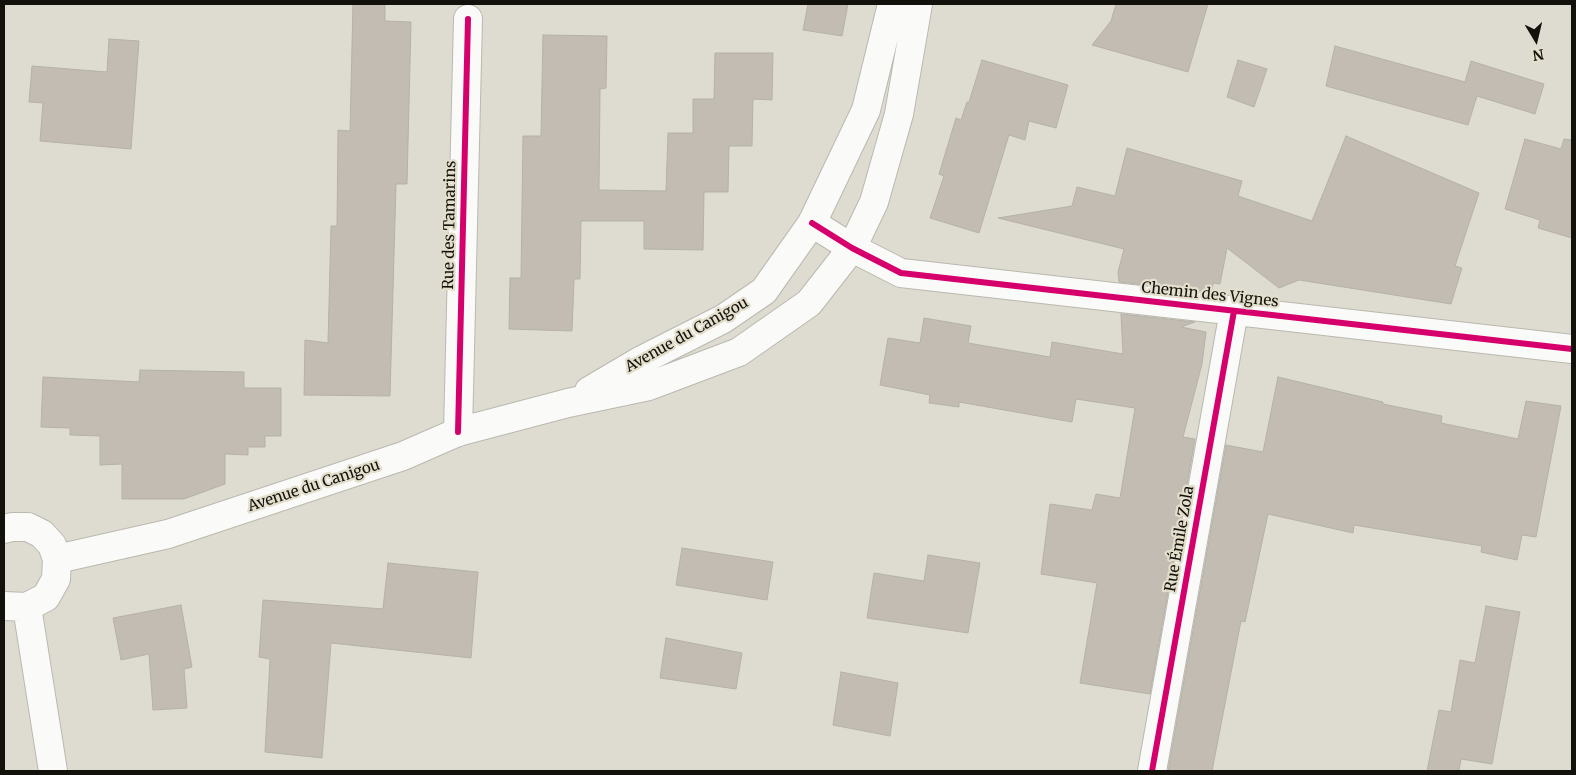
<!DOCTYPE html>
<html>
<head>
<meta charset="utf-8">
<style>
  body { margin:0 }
  #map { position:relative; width:1576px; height:775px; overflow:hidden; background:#dedcd1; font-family:Merriweather,serif }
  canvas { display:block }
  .frame { position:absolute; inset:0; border:5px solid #13110b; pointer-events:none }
  .north { position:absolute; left:1511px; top:15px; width:50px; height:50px; -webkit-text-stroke:4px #e3dfcc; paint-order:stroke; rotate:171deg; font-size:14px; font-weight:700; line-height:20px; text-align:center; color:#13110b }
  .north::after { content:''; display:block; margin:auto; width:18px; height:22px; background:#13110b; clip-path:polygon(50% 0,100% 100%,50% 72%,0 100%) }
</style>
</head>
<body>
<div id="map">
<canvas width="1576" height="775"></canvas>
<div class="frame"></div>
<div class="north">N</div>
</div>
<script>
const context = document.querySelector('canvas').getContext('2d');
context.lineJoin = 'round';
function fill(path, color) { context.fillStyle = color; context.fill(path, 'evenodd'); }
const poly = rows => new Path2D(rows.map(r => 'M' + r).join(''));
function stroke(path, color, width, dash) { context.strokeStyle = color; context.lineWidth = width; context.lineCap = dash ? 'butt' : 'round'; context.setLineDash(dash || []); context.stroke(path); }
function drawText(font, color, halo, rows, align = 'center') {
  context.font = font + ' Merriweather,serif'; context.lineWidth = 4.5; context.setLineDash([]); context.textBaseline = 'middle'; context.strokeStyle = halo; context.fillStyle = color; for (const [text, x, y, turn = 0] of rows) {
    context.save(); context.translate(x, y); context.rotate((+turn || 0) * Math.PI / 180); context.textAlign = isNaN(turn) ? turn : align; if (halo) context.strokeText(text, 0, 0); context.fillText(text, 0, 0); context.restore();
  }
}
const building = poly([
  [353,4,385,4,385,21,411,22,407,184,396,184,390,396,304,395,305,340,328,343,331,226,337,226,338,130,350,131,353,4],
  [808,4,848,4,842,36,803,30,808,4],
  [1116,4,1208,4,1188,72,1092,45,1111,21,1116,4],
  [543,35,607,36,606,88,600,89,599,190,666,191,668,133,693,133,693,99,714,99,715,53,773,53,772,100,753,99,752,146,729,146,728,192,704,192,703,250,644,249,644,221,581,221,580,279,574,279,572,331,509,329,510,278,521,278,523,136,541,136,543,35],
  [109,39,139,41,131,149,40,141,43,103,29,102,32,66,107,72,109,39],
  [1335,46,1465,82,1471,61,1544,84,1535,114,1477,96,1468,125,1326,86,1335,46],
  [982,60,1068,85,1056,128,1029,121,1025,140,1009,135,979,233,930,218,944,176,939,174,956,118,961,120,967,102,969,102,982,60],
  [1238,60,1267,69,1254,107,1227,97,1238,60],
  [1346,136,1479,193,1455,266,1462,268,1451,304,1299,280,1279,288,1227,248,1220,284,1213,283,1212,292,1119,282,1118,272,1124,249,998,218,1072,206,1077,187,1115,196,1127,148,1242,181,1238,196,1312,221,1346,136],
  [1525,139,1561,149,1564,139,1572,140,1572,238,1538,228,1540,220,1505,209,1525,139],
  [1121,314,1195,322,1181,327,1206,332,1202,364,1183,437,1195,439,1150,694,1080,683,1097,583,1041,574,1050,504,1092,510,1096,494,1120,498,1135,408,1076,399,1072,422,959,402,959,407,929,403,930,395,880,385,888,338,920,343,924,318,971,326,968,343,1050,357,1052,342,1123,354,1121,314],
  [140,370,244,372,244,388,281,388,281,436,265,436,265,447,248,447,248,455,225,454,225,484,184,499,122,499,122,464,100,465,100,436,70,435,70,428,41,427,43,377,139,382,140,370],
  [1278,377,1383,402,1383,404,1442,416,1441,423,1518,439,1526,401,1561,406,1536,537,1522,535,1517,560,1481,552,1482,546,1354,525,1353,533,1268,514,1245,622,1241,621,1212,771,1168,771,1226,445,1263,452,1278,377],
  [682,548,773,562,767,600,676,585,682,548],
  [928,555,980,563,968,633,867,618,874,573,924,581,928,555],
  [388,563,478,572,471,658,331,643,322,758,265,752,270,659,259,657,263,600,383,609,388,563],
  [181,605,192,667,184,669,187,708,153,710,149,654,121,660,113,618,181,605],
  [1486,606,1520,612,1492,764,1461,759,1459,771,1427,771,1439,710,1451,712,1460,660,1475,663,1486,606],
  [666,638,742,653,736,689,660,678,666,638],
  [841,672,898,683,890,736,833,725,841,672]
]);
const street = poly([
  [812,223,852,248,901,273,1572,349],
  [458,432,468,19],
  [1152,771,1234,311]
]);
const secondary = poly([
  [589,391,640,361,723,319,764,291,812,223,866,110,892,4],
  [4,529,12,527,28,527,42,534,52,545,57,559,56,579,46,597,27,607,4,606],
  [57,559,168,534,403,456,458,432,568,403,649,386,739,352,809,303,852,248,874,202,899,114,918,4],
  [27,607,53,771]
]);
const cycleway = poly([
  [812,223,852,248,901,273,1572,349],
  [458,432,468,19],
  [1152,771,1234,311]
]);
const streetNames = [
  ["Rue des Tamarins",450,225,-89],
  ["Chemin des Vignes",1210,295,6],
  ["Avenue du Canigou",687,335,-29],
  ["Avenue du Canigou",314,486,-18],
  ["Rue Émile Zola",1180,539,-80]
];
fill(building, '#c2bcb2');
stroke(building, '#b5b1a9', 1);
stroke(street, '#bab8af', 30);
stroke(secondary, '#bab8af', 30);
stroke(street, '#fafaf8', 28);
stroke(secondary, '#fafaf8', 28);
stroke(cycleway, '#d6006c', 6);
drawText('15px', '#13110b', '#e3dfcc', streetNames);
</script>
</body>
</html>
